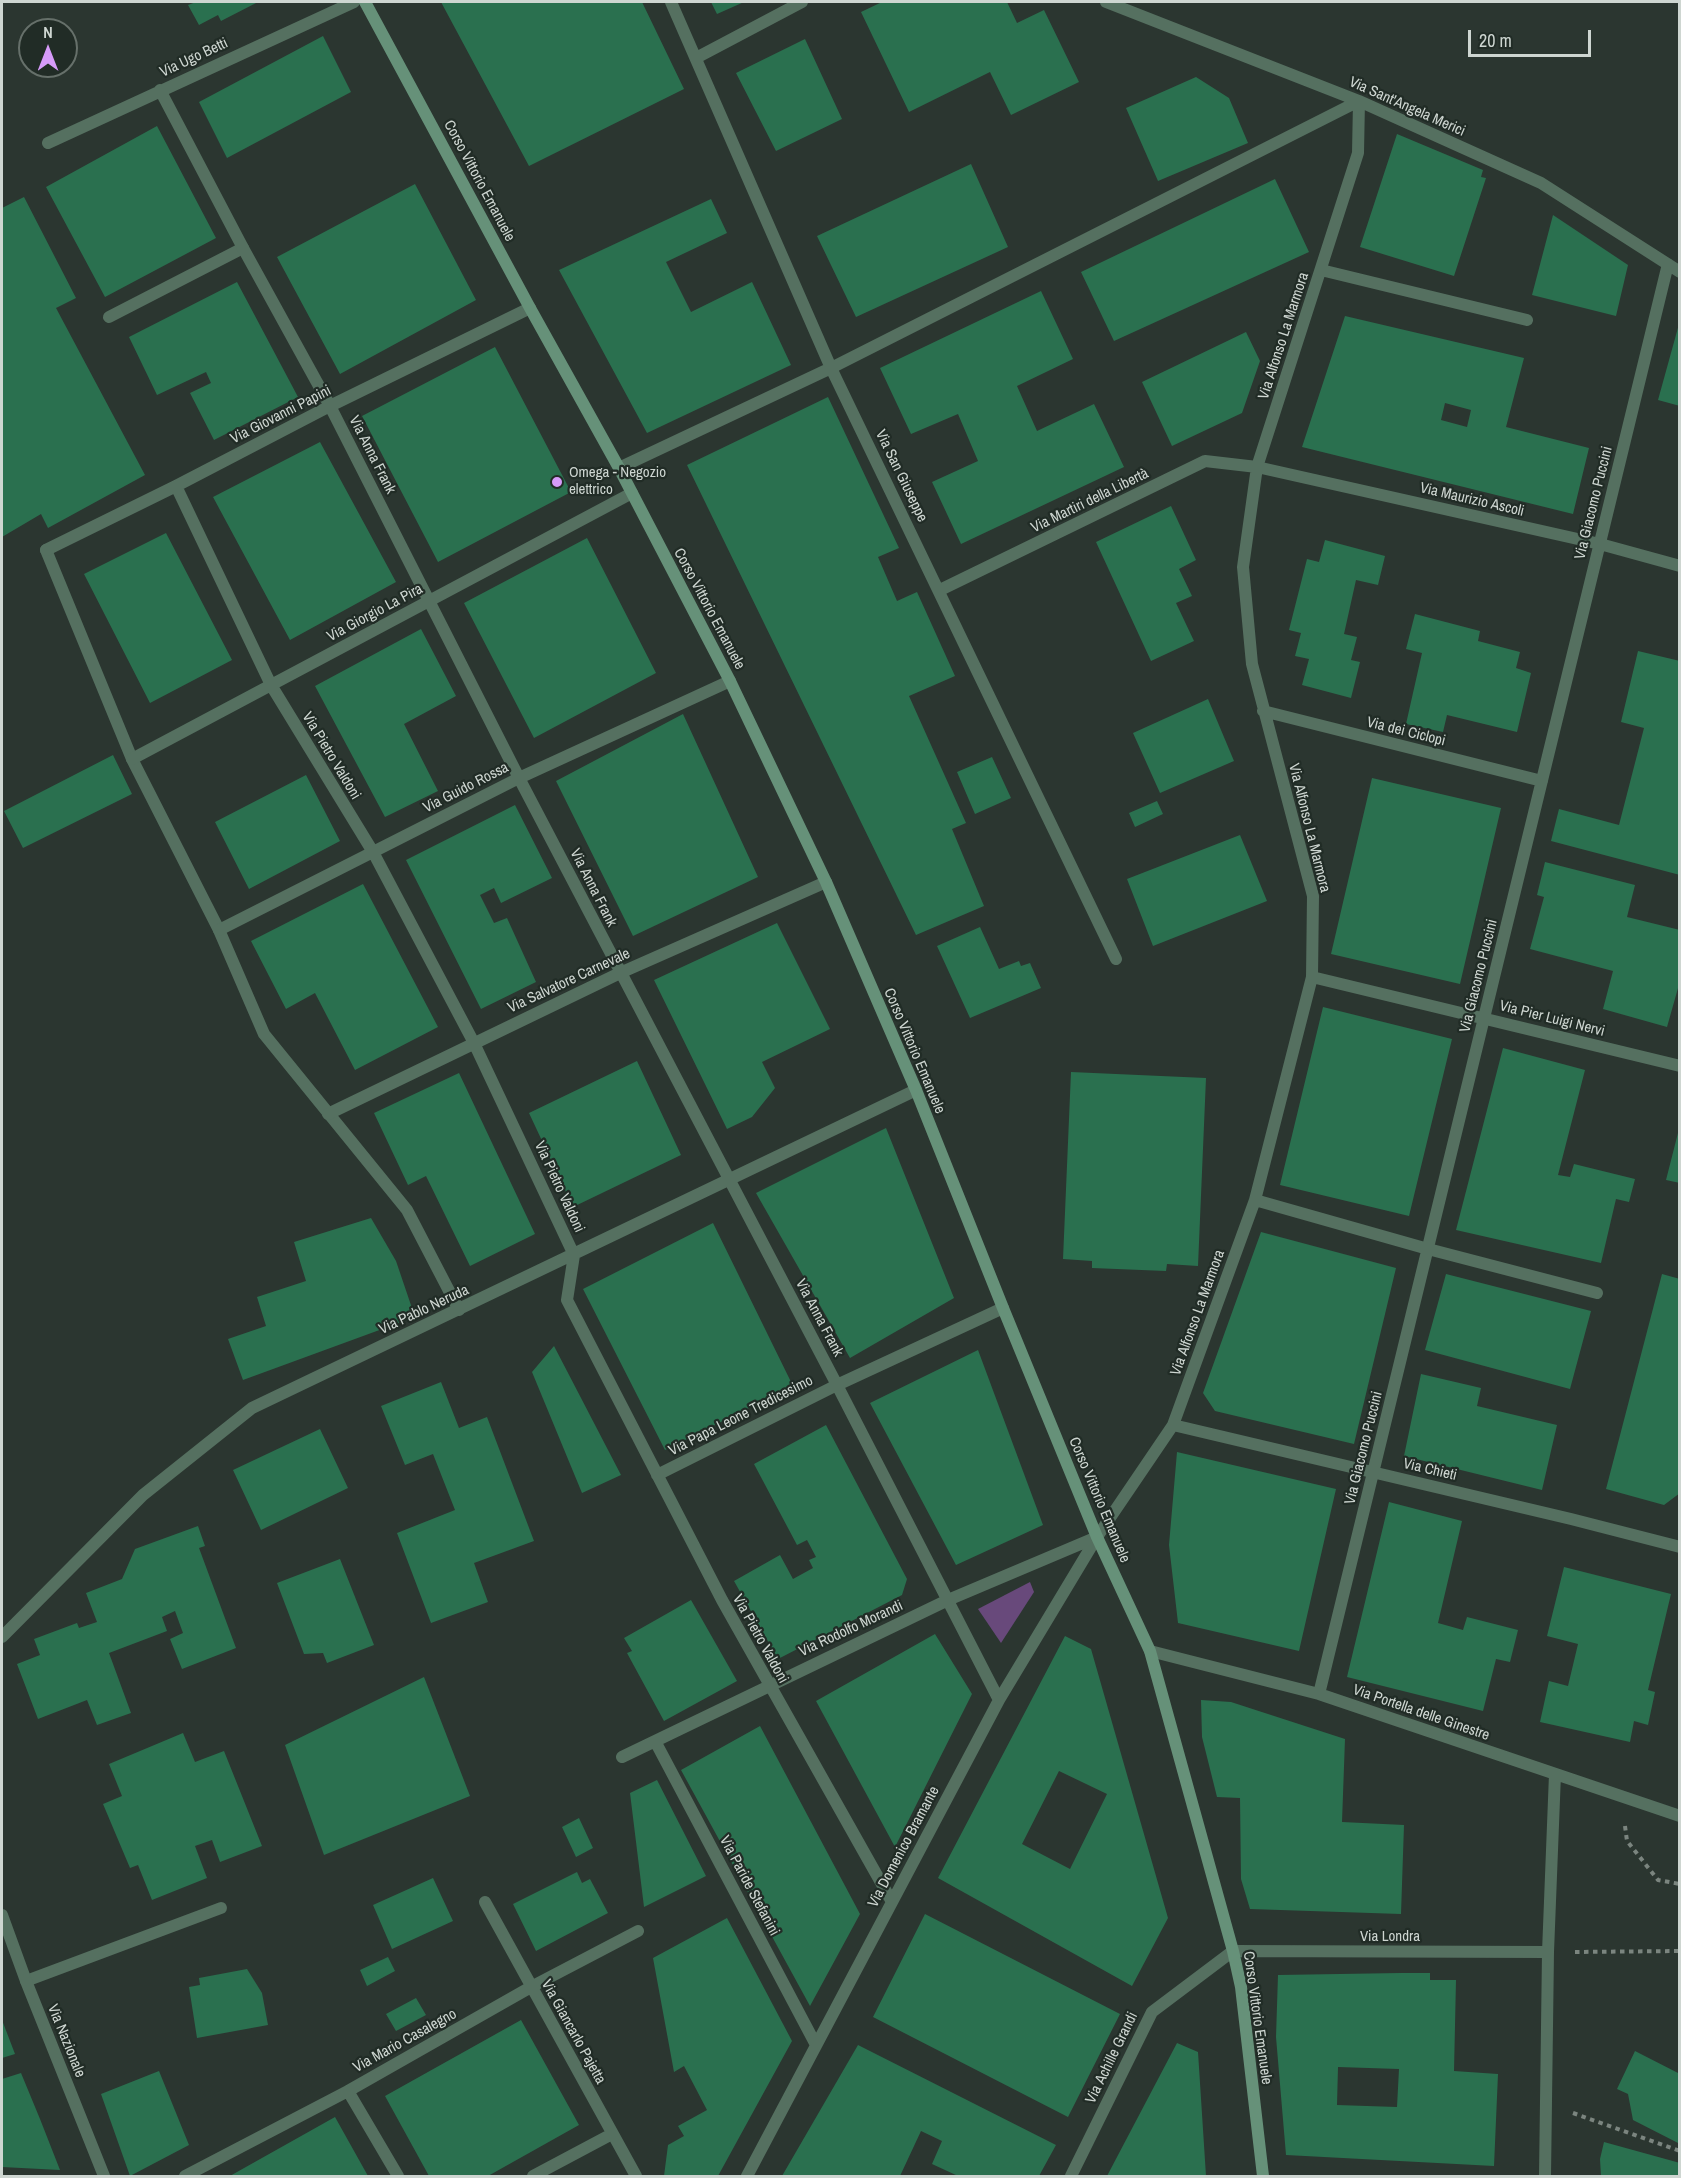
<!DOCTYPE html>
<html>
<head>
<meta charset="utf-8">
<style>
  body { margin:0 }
  #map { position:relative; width:1681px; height:2178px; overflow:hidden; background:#2b3630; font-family:"Archivo Narrow",sans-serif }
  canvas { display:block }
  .frame { position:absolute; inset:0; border:3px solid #ced6d1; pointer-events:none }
  .north { position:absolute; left:18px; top:18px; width:60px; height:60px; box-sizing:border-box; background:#212c26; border:2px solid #66706a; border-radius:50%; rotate:0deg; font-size:16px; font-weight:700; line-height:24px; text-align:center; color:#ced6d1 }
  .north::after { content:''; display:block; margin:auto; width:21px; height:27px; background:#d69bf9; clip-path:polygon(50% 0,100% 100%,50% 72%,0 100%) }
  .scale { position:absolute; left:1468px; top:30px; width:123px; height:27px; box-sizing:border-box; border:3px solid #ced6d1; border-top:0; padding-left:8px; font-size:18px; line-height:21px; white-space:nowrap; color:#ced6d1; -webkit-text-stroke:4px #212c26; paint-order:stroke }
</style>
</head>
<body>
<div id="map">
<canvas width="1681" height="2178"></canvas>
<div class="frame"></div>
<div class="north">N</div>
<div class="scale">20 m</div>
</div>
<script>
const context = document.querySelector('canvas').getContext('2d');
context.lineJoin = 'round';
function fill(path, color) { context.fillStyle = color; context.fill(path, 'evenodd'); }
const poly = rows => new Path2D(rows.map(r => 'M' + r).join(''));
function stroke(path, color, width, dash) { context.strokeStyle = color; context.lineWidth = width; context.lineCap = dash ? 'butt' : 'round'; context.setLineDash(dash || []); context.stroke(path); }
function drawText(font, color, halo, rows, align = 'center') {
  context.font = font + ' "Archivo Narrow",sans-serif'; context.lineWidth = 4.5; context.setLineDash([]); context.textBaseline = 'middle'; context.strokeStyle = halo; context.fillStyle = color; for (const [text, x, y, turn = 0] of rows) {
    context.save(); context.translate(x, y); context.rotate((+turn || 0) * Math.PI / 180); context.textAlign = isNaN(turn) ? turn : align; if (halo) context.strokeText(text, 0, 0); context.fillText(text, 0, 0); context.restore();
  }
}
const green = poly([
  [1030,1582,1034,1592,1001,1643,978,1609]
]);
const building = poly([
  [196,2,258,2,221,21,218,15,199,25,188,5],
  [441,2,642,2,684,89,529,166],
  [711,2,744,2,717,14],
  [882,2,1007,2,1017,23,1044,10,1079,82,1011,115,990,72,909,112,861,12],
  [323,36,351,92,227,158,199,102],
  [805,39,842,119,776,151,736,73],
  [1196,77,1229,98,1248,143,1158,181,1126,108],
  [157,126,216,238,105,297,46,187],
  [1397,134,1483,170,1481,177,1486,178,1454,276,1360,247],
  [971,164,1008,247,856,317,817,236],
  [1275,179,1309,252,1114,341,1081,272],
  [415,184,476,300,340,374,277,257],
  [24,197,76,298,56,308,145,475,48,528,41,514,2,537,2,208],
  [711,199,727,233,666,262,691,312,752,282,791,365,647,433,559,270],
  [1553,215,1628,265,1616,316,1532,295],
  [237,282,298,397,214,440,190,393,211,383,206,372,157,395,129,337],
  [1041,291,1073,359,1017,386,1037,431,1094,404,1124,467,961,544,932,482,978,461,958,414,911,434,880,368],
  [1345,316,1524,358,1506,427,1589,448,1573,514,1302,447],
  [1445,403,1471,410,1467,427,1441,420],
  [1679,324,1680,324,1680,406,1658,400],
  [1246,332,1260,361,1242,413,1172,446,1142,382],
  [495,347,571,492,438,562,362,416],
  [828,397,899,548,878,557,897,601,917,592,955,676,909,696,966,823,952,829,984,906,916,935,687,465],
  [320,442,396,582,290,640,213,497],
  [1171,506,1196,560,1179,569,1192,596,1176,603,1194,641,1151,661,1096,542],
  [166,533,232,660,150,703,84,574],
  [587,538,656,673,534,738,464,603],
  [1325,540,1385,556,1378,585,1356,580,1344,634,1357,637,1351,660,1360,662,1351,698,1302,685,1309,659,1295,656,1301,633,1289,630,1307,559,1319,562],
  [1415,614,1480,631,1478,641,1520,652,1516,668,1531,673,1517,732,1447,715,1443,732,1406,724,1422,653,1406,649],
  [421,629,456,696,404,724,438,791,385,817,315,686],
  [1638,651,1680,661,1680,875,1551,841,1559,809,1619,825,1644,728,1621,722],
  [1208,699,1234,761,1160,793,1133,733],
  [683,714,758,877,633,936,556,781],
  [113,755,132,794,23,848,4,811],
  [992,757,1011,798,975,814,957,772],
  [306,775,340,841,249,889,215,822],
  [1372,778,1501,808,1460,984,1331,954],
  [1157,801,1163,814,1135,827,1129,813],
  [515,805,552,878,501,903,494,888,480,895,494,923,507,918,536,982,481,1009,406,860],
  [1240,835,1267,901,1153,946,1127,879],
  [1545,862,1635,885,1627,917,1680,930,1680,981,1667,1027,1603,1009,1613,971,1530,949,1544,897,1537,895],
  [363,884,438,1027,355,1070,315,993,286,1009,251,941],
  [777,923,830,1029,762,1062,775,1088,752,1117,727,1129,654,980],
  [980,927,999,969,1019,961,1021,966,1030,963,1041,988,970,1018,937,946],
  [1323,1007,1452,1039,1409,1216,1280,1185],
  [1503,1048,1585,1070,1558,1175,1570,1177,1574,1164,1635,1179,1629,1202,1616,1199,1601,1263,1456,1230],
  [637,1061,681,1155,573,1207,529,1113],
  [1071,1072,1206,1078,1198,1266,1167,1264,1166,1271,1092,1268,1092,1261,1063,1259],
  [459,1073,535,1234,470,1266,426,1176,408,1185,374,1113],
  [886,1128,954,1298,850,1358,756,1193],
  [1679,1129,1680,1129,1680,1183,1666,1180],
  [371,1218,396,1261,415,1317,243,1380,228,1339,266,1326,257,1297,306,1281,294,1242],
  [713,1223,793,1386,665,1450,583,1289],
  [1261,1232,1396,1268,1354,1444,1215,1411,1203,1393],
  [1446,1274,1591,1311,1570,1389,1425,1350],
  [1662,1274,1680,1279,1680,1493,1664,1505,1606,1489],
  [554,1346,621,1475,582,1493,532,1372],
  [978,1350,1043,1525,956,1565,870,1403],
  [1421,1374,1481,1388,1477,1406,1557,1425,1542,1490,1404,1456],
  [441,1382,459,1428,487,1417,534,1541,474,1563,488,1602,431,1623,397,1533,455,1510,433,1454,405,1465,381,1406],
  [826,1425,907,1579,902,1595,778,1659,734,1581,780,1555,793,1579,813,1568,809,1560,816,1557,807,1540,797,1545,754,1464],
  [320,1429,348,1488,261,1530,233,1470],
  [1177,1452,1336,1489,1299,1651,1178,1623,1169,1545],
  [1389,1502,1462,1521,1438,1623,1463,1630,1467,1617,1518,1630,1510,1662,1496,1659,1483,1711,1347,1677],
  [198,1526,205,1546,199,1548,236,1648,182,1669,170,1639,183,1633,175,1611,162,1617,167,1631,109,1653,131,1713,97,1725,87,1700,38,1719,17,1664,40,1655,34,1639,77,1623,79,1628,97,1622,86,1593,122,1579,135,1549],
  [340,1559,374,1645,327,1663,323,1653,304,1654,277,1583],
  [1564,1567,1671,1594,1648,1690,1655,1692,1648,1725,1634,1721,1630,1742,1540,1722,1549,1681,1568,1686,1578,1644,1547,1636],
  [691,1600,737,1681,664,1721,627,1653,632,1651,624,1638],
  [935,1634,972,1694,895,1847,816,1701],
  [1065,1636,1091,1649,1168,1918,1132,1986,938,1878],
  [1059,1771,1107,1794,1070,1869,1022,1844],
  [424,1677,470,1796,324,1855,285,1745],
  [1201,1700,1231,1702,1345,1739,1342,1822,1404,1825,1401,1914,1250,1909,1241,1879,1240,1798,1217,1797,1202,1737],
  [760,1726,860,1914,810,2006,681,1770],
  [183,1733,195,1762,224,1751,262,1846,220,1862,212,1840,195,1846,207,1878,152,1900,138,1865,130,1868,103,1804,122,1796,109,1764],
  [657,1780,706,1876,644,1907,630,1793],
  [579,1818,593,1848,576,1857,562,1827],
  [577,1872,582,1883,590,1879,608,1913,536,1951,513,1904],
  [433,1878,453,1921,392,1949,373,1905],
  [925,1914,1120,2014,1068,2117,873,2017],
  [727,1918,792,2041,718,2176,664,2176,668,2145,684,2136,678,2126,707,2110,684,2066,674,2072,653,1958],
  [388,1957,395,1971,367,1986,360,1970],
  [247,1969,262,1993,268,2025,197,2038,189,1987,200,1985,199,1978],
  [1401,1973,1430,1973,1430,1980,1456,1980,1454,2071,1498,2074,1494,2166,1286,2155,1276,2037,1278,1975],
  [1338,2067,1399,2069,1397,2107,1337,2105],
  [416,1998,426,2015,396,2031,386,2014],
  [2,2020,15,2054,2,2058],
  [521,2020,579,2125,488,2176,429,2176,385,2096],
  [1177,2043,1198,2052,1206,2176,1107,2176],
  [858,2045,1056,2145,1039,2176,958,2176,932,2164,942,2141,921,2131,900,2176,782,2176],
  [1635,2051,1680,2074,1680,2144,1633,2120,1628,2094,1617,2089],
  [159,2071,189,2145,130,2176,101,2094],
  [21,2073,40,2119,60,2170,2,2167,2,2079],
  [335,2117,368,2176,230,2176,237,2172],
  [1604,2142,1680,2163,1680,2176,1601,2176,1600,2159]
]);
const path = poly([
  [1625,1826,1627,1841,1658,1880,1680,1884],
  [1575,1952,1680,1951],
  [1573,2113,1680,2151]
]);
const lane = poly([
  [109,317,243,248],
  [46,550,132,759,219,930,264,1034,407,1210,459,1310],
  [26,1981,221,1908]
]);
const street = poly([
  [671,2,831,368,1116,959],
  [1106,2,1359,101,1541,183,1680,272],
  [696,58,802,2],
  [160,90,243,248,330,406,519,778,837,1385,999,1700],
  [48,143,354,2],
  [1321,270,1527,320],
  [619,468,831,368,1359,101,1358,153,1257,467,1243,567,1252,664,1313,896,1312,977,1255,1200,1173,1425,1097,1537,999,1700,747,2176],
  [176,486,271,685,373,852,474,1043,574,1255,567,1300,722,1600,892,1902],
  [46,550,176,486,330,406,530,308],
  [940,590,1205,461,1257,467,1600,544,1680,566],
  [1263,711,1542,781],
  [132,759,632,493],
  [219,930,519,778,730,681],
  [1312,977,1680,1066],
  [328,1114,620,973,826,882],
  [1255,1200,1428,1249,1597,1293],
  [1173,1425,1571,1519,1680,1547],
  [657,1475,837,1385,1003,1308],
  [2,1637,143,1495,252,1408,916,1090],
  [1150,1651,1319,1694,1680,1816],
  [1319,1694,1668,264],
  [655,1741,816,2045],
  [622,1757,948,1600,1097,1537],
  [485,1902,636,2176],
  [2,1915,26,1981,104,2176],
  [348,2091,398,2176],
  [185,2176,348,2091,531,1987,638,1931],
  [533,2176,612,2134],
  [1071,2176,1152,2012,1233,1951,1548,1952],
  [1545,2176,1548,1952,1555,1774]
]);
const secondary = poly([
  [365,2,530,308,619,468,730,681,826,882,916,1090,1003,1308,1097,1537,1150,1651,1233,1951,1241,1987,1263,2176]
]);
const markers = [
  [557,482,6,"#d69bf9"]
];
const streetNames = [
  ["Via Ugo Betti",194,58,-25],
  ["Via Sant'Angela Merici",1407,107,24],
  ["Corso Vittorio Emanuele",479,181,62],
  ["Via Alfonso La Marmora",1284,336,-72],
  ["Via Giovanni Papini",281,415,-27],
  ["Via Anna Frank",372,455,63],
  ["Via San Giuseppe",901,476,64],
  ["Via Maurizio Ascoli",1472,500,13],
  ["Via Martiri della Libertà",1090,501,-26],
  ["Via Giacomo Puccini",1594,503,-76],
  ["Corso Vittorio Emanuele",709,609,62],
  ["Via Giorgio La Pira",375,613,-28],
  ["Via dei Ciclopi",1406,732,14],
  ["Via Pietro Valdoni",331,756,59],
  ["Via Guido Rossa",466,788,-27],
  ["Via Alfonso La Marmora",1309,828,76],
  ["Via Anna Frank",593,888,63],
  ["Via Giacomo Puccini",1479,976,-76],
  ["Via Salvatore Carnevale",569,981,-25],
  ["Via Pier Luigi Nervi",1552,1019,14],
  ["Corso Vittorio Emanuele",914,1051,67],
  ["Via Pietro Valdoni",559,1187,65],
  ["Via Pablo Neruda",424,1310,-25],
  ["Via Alfonso La Marmora",1198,1313,-70],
  ["Via Anna Frank",819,1318,62],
  ["Via Papa Leone Tredicesimo",741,1416,-27],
  ["Via Giacomo Puccini",1364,1448,-76],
  ["Via Chieti",1430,1470,13],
  ["Corso Vittorio Emanuele",1099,1500,67],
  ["Via Rodolfo Morandi",851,1629,-25],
  ["Via Pietro Valdoni",760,1639,61],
  ["Via Portella delle Ginestre",1421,1713,19],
  ["Via Domenico Bramante",904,1847,-62],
  ["Via Paride Stefanini",749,1886,62],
  ["Via Londra",1390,1937],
  ["Corso Vittorio Emanuele",1257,2018,82],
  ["Via Giancarlo Pajetta",573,2032,61],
  ["Via Nazionale",66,2041,68],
  ["Via Mario Casalegno",405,2041,-29],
  ["Via Achille Grandi",1112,2058,-64]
];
const poiNames = [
  ["Omega - Negozio",569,473],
  ["elettrico",569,490]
];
fill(green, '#68497b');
fill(building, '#2a704f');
stroke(path, '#7b857f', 4, [4.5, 4.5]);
stroke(lane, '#557060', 12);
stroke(street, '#557060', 12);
stroke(secondary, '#669179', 12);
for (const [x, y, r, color] of markers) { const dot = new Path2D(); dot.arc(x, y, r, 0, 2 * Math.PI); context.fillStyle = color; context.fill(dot); stroke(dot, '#212c26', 2); }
drawText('15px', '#ced6d1', '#212c26', streetNames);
drawText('15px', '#ced6d1', '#212c26', poiNames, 'left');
</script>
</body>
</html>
